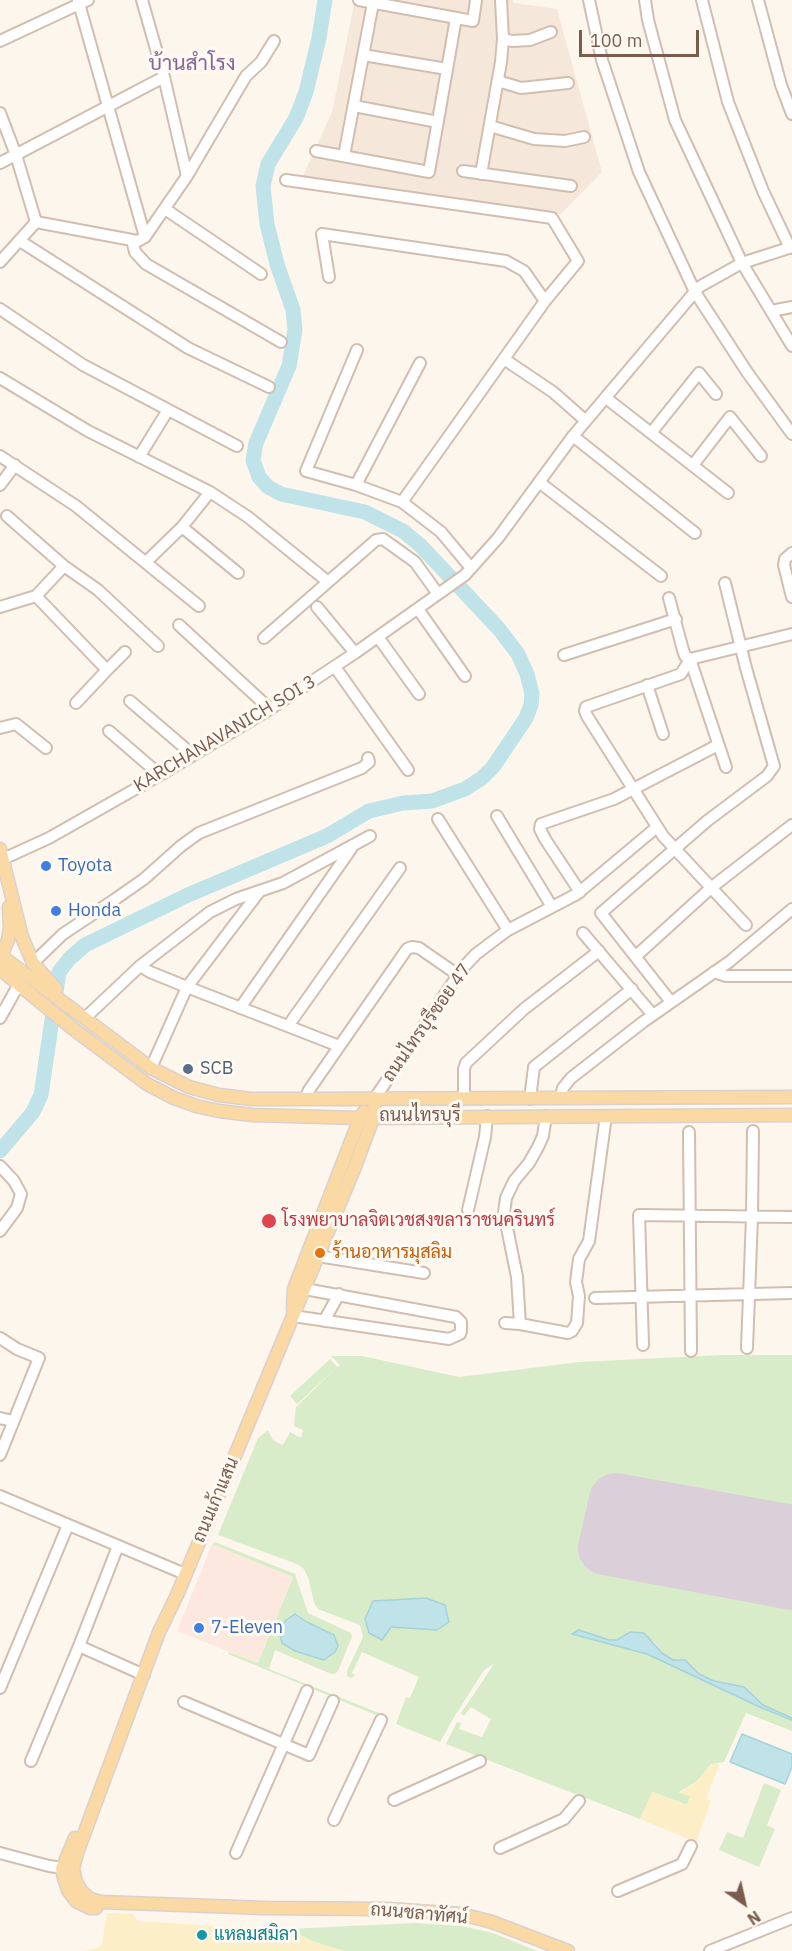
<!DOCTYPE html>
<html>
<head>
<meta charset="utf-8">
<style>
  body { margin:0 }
  #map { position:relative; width:792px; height:1951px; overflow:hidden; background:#fdf6ec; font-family:"IBM Plex Sans",sans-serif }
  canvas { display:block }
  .north { position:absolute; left:714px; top:1873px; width:60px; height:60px; -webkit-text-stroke:4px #fffaf3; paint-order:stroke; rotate:146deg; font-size:16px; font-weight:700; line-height:24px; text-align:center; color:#7a5c4d }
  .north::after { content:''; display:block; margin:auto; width:21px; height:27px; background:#7a5c4d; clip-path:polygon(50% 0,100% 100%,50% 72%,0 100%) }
  .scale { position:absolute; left:579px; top:30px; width:120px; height:27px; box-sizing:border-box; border:3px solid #7a5c4d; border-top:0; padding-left:8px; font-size:18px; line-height:21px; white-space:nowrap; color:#7a5c4d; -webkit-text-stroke:4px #fffaf3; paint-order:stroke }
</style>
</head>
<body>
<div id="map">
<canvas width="792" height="1951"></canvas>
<div class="north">N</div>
<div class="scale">100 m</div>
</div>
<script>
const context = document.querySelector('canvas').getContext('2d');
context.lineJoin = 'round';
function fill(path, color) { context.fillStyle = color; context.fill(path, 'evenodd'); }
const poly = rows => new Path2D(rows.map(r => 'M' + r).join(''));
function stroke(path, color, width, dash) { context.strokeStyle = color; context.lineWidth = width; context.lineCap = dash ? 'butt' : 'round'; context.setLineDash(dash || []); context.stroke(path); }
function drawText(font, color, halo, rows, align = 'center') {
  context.font = font + ' "IBM Plex Sans",Sarabun,sans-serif'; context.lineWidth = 6; context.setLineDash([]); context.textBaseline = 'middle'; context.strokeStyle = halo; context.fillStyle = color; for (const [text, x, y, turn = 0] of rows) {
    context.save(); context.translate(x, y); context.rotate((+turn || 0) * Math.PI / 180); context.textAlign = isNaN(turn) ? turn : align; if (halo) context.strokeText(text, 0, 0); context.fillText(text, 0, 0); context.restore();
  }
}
const residential = poly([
  [355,0,513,0,514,3,557,9,602,172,561,214,303,176,332,112]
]);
const commercial = poly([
  [212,1544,293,1576,258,1663,177,1631]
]);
const green = poly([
  [723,1355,792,1355,792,1523,613,1492,599,1553,792,1589,792,1718,763,1705,744,1687,714,1681,699,1674,685,1660,673,1660,662,1653,654,1642,630,1632,617,1640,609,1640,579,1630,572,1633,647,1654,762,1708,792,1720,792,1731,746,1713,724,1762,711,1764,697,1781,679,1792,691,1795,687,1805,653,1792,640,1819,446,1744,457,1722,461,1723,459,1729,482,1737,491,1719,471,1707,464,1716,461,1713,494,1664,484,1670,456,1714,440,1742,396,1724,406,1697,410,1698,419,1677,362,1652,352,1673,356,1675,351,1678,347,1676,347,1671,363,1637,360,1625,318,1609,314,1603,309,1580,304,1569,297,1564,218,1535,258,1438,268,1430,273,1440,283,1445,290,1432,301,1438,303,1430,294,1426,296,1407,336,1368,297,1404,290,1396,330,1359,337,1367,340,1365,331,1356,362,1356,459,1377,579,1362],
  [449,1621,437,1630,391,1627],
  [215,1542,295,1574,308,1613,351,1633,352,1637,338,1671,335,1674,331,1674,275,1650,269,1669,389,1717,388,1720,228,1654,229,1652,258,1663,293,1577,212,1544],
  [296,1614,307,1622,334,1635,337,1646,335,1652,304,1653,295,1651,279,1636,286,1620],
  [764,1783,781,1790,767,1825,775,1829,759,1867,719,1850,727,1832,743,1838],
  [415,1923,462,1926,493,1933,537,1951,344,1951,314,1942,288,1929]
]);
const sand = poly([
  [711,1764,718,1764,719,1766,706,1799,711,1801,696,1842,640,1819,652,1792,687,1805,690,1796,679,1793,697,1781],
  [107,1913,133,1914,138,1921,214,1926,288,1929,314,1942,344,1951,85,1951,98,1948,102,1944]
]);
const water = poly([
  [426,1598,445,1605,449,1622,437,1630,391,1627,382,1640,369,1633,365,1619,373,1601,426,1598],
  [295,1614,307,1622,334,1635,338,1646,335,1652,324,1660,295,1651,282,1643,279,1631,286,1620,295,1614],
  [579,1630,609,1640,617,1640,630,1632,644,1633,662,1653,673,1660,685,1660,699,1674,714,1681,744,1687,763,1705,792,1718,792,1720,762,1708,647,1654,572,1634,579,1630],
  [742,1734,792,1754,792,1767,785,1784,730,1762,742,1734]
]);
const river = poly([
  [0,1151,33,1112,41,1095,59,972,69,959,85,945,188,895,327,836,369,811,403,803,432,801,465,789,482,778,493,767,526,718,531,705,532,694,527,674,518,654,499,629,420,545,403,531,365,512,281,494,268,487,259,477,253,460,256,443,289,366,295,330,293,310,277,264,267,224,263,186,268,164,296,118,306,92,319,38,325,0]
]);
const runway = poly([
  [792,1532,616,1500,605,1548,792,1583]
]);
const minor = poly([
  [78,0,145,237],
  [142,0,164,77,187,176],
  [359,0,473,21,476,0],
  [589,0,602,60,639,172,695,292,747,372,792,434],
  [645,0,648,20,675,120,742,263,792,346],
  [702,0,728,102,763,191,790,248],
  [758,0,781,85,792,114],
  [503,39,512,41,530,40,551,32],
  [0,41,88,0],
  [363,55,447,69],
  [498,81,521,88,568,83],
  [354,106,438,122],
  [0,113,16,155,36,222],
  [490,126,534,139,565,141,584,137],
  [316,151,429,172,456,18],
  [344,156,373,3],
  [0,163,164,77],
  [463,171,571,186],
  [481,174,501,62,503,39,501,0],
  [286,180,552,218,578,261,545,301,402,502],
  [165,209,261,274],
  [36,222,132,240,138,241,145,237,187,176,246,76,261,62,274,41],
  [132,240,135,252,146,264,281,342],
  [20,241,188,348,269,387],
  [0,262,36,222],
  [329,277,322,234,506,261,524,271,545,301],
  [0,309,83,365,237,446],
  [771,311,792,307],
  [357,350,306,471,356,485,402,502,441,532,471,568],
  [504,359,553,392,586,421],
  [0,378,88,431,210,492,248,517,327,581],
  [606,398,728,493],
  [651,433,699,373,716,394],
  [573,436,695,533],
  [0,456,76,506,199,606],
  [139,457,168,410],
  [693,465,730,417,761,456],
  [539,482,661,576],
  [0,485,15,465],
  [356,485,420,363],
  [7,516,64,566,98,590,158,646],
  [182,527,238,573],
  [792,553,785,559,784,565,792,597],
  [146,562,182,527,210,492],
  [36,596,107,670,76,703],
  [669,598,683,650,685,656,690,659,792,634],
  [0,607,36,596,64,566],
  [317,607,355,653],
  [418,609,465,676],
  [179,625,270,709],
  [378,637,419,694],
  [264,638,376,540,383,539,415,562,438,594],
  [564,655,676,619],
  [335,667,408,770],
  [107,670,125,652],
  [647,685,663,734],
  [130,701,193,755],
  [0,728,16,724,46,748],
  [109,731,160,775],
  [726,767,690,659,681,674,586,707,585,711,587,716,663,836,746,925],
  [497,816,552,907],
  [438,819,508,930],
  [3,859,49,838,160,775,270,709,355,653,465,575,498,538,573,436,699,287,742,263,792,247],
  [580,892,545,839,540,829,541,824,614,799,718,745],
  [583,933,653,1015],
  [636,956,712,887,792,825],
  [33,963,63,934,114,900,144,879,181,846,199,833,362,768,369,762,368,758],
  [140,966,150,972,187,987,339,1046],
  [714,972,726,976,792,976],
  [671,1002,601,913,707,821,767,776,774,766,746,668,725,583],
  [240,1008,351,849],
  [0,1018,19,984],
  [85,1018,140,966,210,912,236,899,283,883,370,836],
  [288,1026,400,868],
  [151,1068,187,987,259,892],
  [375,1098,462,969,476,954,508,930,577,894,657,827],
  [560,1098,563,1088,571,1078,643,1022,729,962,792,909],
  [305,1099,309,1090,407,949,412,947,419,948,458,975],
  [464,1099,464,1069,466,1063,524,1009,599,951],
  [530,1099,534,1067,632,989],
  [546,1116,543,1136,538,1147,529,1163,514,1181,506,1198,504,1213,517,1277,520,1324,568,1333,572,1331,577,1323,579,1296,576,1282,579,1259,589,1241,606,1116],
  [689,1132,691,1351],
  [0,1166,14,1181,21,1194,17,1208,0,1231],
  [468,1210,485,1137,487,1116],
  [318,1256,424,1273],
  [595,1298,792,1293],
  [293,1316,449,1339,460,1334,461,1331,461,1322,456,1317,305,1289],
  [324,1321,339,1294],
  [505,1323,520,1324],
  [0,1338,17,1349,39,1358,0,1455],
  [643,1345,639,1215,792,1217],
  [747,1348,752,1217,753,1131],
  [0,1418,13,1421],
  [0,1496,185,1574],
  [79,1646,144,1675],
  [0,1688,68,1525],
  [184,1702,309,1755,333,1701],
  [31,1761,79,1646,118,1546],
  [394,1800,480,1761],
  [334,1820,381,1720],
  [500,1848,564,1819,579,1801],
  [0,1853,49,1866,70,1869],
  [236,1853,307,1691],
  [618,1891,682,1864,691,1846],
  [710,1951,792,1918]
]);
const major = poly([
  [0,849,22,937,33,963,56,989],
  [0,955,151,1068,189,1087,219,1095,251,1099,305,1099,792,1097],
  [0,958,8,940,10,928,9,907],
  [0,969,72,1028,147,1084,174,1098,196,1106,219,1111,252,1115,360,1118,792,1115],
  [293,1309,294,1289,360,1118,364,1112],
  [75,1838,62,1869,64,1878,68,1890,76,1901,90,1908,96,1908],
  [258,1908,389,1909,461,1914,492,1922,568,1951],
  [265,1908,101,1902,90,1899,82,1892,76,1882,73,1869,77,1853,159,1632,177,1595,354,1169,374,1116,375,1098]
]);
const markers = [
  [46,866,6,"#3f7fe0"],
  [56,911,6,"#3f7fe0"],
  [188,1069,6,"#5c6f8a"],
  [269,1221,8,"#e0444e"],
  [320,1253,6,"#e8710a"],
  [199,1628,6,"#3f7fe0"],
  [202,1935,6,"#0f9aa8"]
];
const streetNames = [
  ["KARCHANAVANICH SOI 3",225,734,-31],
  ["ถนนไทรบุรีซอย 47",427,1023,-55],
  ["ถนนไทรบุรี",420,1116],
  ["ถนนเก้าแสน",216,1500,-67],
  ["ถนนชลาทัศน์",419,1914,5]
];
const shopNames = [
  ["Toyota",58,866],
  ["Honda",68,911],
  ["7-Eleven",211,1628]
];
const serviceNames = [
  ["SCB",200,1069]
];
const healthNames = [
  ["โรงพยาบาลจิตเวชสงขลาราชนครินทร์",282,1221]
];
const foodNames = [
  ["ร้านอาหารมุสลิม",332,1253]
];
const cultureNames = [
  ["แหลมสมิลา",214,1935]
];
const quarterNames = [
  ["บ้านสำโรง",192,64]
];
fill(residential, '#f5e8da');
fill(commercial, '#fde8e0');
fill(green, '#d8ecc9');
fill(sand, '#fcefc7');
fill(water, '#bfe3e8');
stroke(water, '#a5d3da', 1.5);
stroke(river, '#bfe3e8', 15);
stroke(runway, '#dbcfda', 54);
stroke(minor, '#d1beb0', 14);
stroke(major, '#dad1cd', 15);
stroke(minor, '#fff', 10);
stroke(major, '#fbd9a5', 12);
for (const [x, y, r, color] of markers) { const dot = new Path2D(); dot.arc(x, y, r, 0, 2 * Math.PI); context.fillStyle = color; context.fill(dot); stroke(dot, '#fffaf3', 2); }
drawText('18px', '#7a5c4d', '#fffaf3', streetNames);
drawText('18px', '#366cbe', '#fffaf3', shopNames, 'left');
drawText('18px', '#4e5e75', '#fffaf3', serviceNames, 'left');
drawText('18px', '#be3a42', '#fffaf3', healthNames, 'left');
drawText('18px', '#c56008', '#fffaf3', foodNames, 'left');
drawText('18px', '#0d838f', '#fffaf3', cultureNames, 'left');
drawText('21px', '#846695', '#fffaf3', quarterNames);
</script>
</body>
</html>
